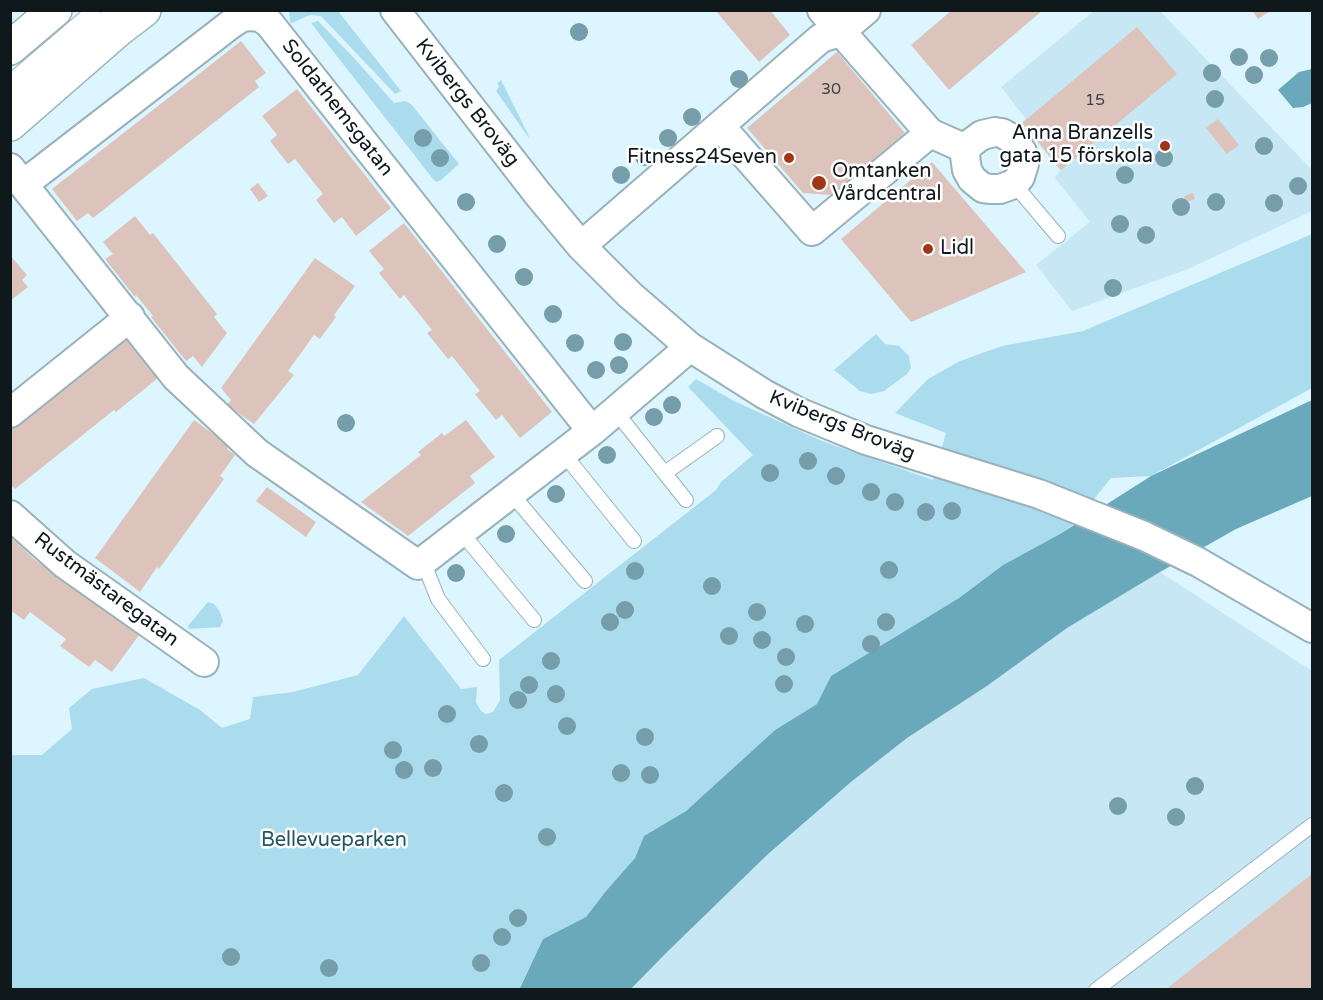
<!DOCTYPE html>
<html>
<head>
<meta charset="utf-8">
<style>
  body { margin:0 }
  #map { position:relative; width:1323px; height:1000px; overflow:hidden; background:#dcf5fe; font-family:"Varela Round",sans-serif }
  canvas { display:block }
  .frame { position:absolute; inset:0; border:12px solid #0f181b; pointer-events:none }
</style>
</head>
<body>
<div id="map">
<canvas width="1323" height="1000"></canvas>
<div class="frame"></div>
</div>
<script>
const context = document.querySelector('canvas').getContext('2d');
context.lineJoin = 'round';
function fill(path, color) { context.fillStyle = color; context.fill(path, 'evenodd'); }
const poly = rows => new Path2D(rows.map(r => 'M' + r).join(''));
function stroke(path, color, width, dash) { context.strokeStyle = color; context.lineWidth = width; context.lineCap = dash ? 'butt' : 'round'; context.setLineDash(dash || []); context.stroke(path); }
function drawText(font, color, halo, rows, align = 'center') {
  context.font = font + ' "Varela Round",sans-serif'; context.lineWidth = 5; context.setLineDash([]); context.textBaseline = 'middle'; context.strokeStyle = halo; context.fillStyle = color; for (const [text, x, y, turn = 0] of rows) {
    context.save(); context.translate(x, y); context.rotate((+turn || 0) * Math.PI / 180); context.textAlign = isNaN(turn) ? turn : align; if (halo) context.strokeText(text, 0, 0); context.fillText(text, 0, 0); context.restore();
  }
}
const built = poly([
  [1094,11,1160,11,1312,170,1312,211,1188,269,1072,311,1036,265,1090,222,1055,178,1060,170,1022,123,1026,119,1001,87],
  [1160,572,1312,671,1312,989,631,990,664,954,767,855,851,782,907,738,987,686,1067,628]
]);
const green = poly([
  [289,11,338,11,401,91,395,94,321,16,310,15,292,23,290,22],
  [318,21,354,58,394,103,405,101,411,104,459,164,441,180,436,182,433,179,311,23],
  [501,80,528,134,529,138,496,91,499,87,497,83],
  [1312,234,1312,388,1151,476,1111,478,1074,524,1060,534,1003,565,959,598,831,676,817,704,775,730,686,811,644,836,635,858,606,891,586,917,543,939,519,989,11,990,11,755,42,755,72,729,69,708,92,689,144,678,200,710,222,728,250,719,253,697,293,692,358,675,404,616,461,689,477,687,476,702,481,711,486,714,493,712,500,700,499,660,716,490,721,482,753,455,688,387,696,379,734,401,822,441,933,480,946,433,895,413,928,379,960,361,1002,346,1083,331],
  [876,334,885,344,899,346,909,356,911,368,907,374,884,391,871,394,860,391,834,370],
  [208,602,214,604,220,612,223,621,220,627,189,629,188,626]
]);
const water = poly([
  [1312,69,1312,103,1303,107,1293,108,1278,90,1299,72],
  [1312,400,1312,496,1236,529,1160,572,1067,628,987,686,907,738,851,782,767,855,665,954,631,989,519,990,543,939,586,917,606,891,635,858,644,836,686,811,775,730,817,704,831,676,959,598,1003,565,1060,534,1151,476]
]);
const building = poly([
  [715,10,770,10,790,35,759,62],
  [952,10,1043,10,949,90,911,45],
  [1252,10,1272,10,1258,19],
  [1137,27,1177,74,1061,170,1022,123],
  [241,41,266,73,255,81,259,87,93,218,88,213,77,221,52,189],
  [837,52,905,133,831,195,803,193,747,128],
  [297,89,391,208,356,236,342,217,334,223,316,200,323,194,295,159,288,164,270,141,277,135,262,116],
  [1218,119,1239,145,1227,154,1206,128],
  [932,162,1026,272,911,322,841,239],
  [258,183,268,196,259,202,250,189],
  [1193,193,1195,199,1186,202,1184,196],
  [135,216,150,235,153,233,217,314,214,317,227,333,202,367,193,356,186,361,151,317,153,316,136,295,135,297,105,259,113,254,103,242],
  [404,223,552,412,520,438,502,415,496,420,475,394,480,391,452,356,448,359,427,333,432,330,404,295,400,299,379,273,384,269,369,251],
  [10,255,27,275,22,280,28,287,10,301],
  [315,258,355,286,334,315,336,317,320,339,314,335,288,371,294,375,254,424,227,405,231,400,221,388],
  [123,334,158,378,116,412,114,410,15,489,10,484,10,423],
  [194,420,230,446,227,449,235,455,220,476,224,479,159,569,157,567,140,592,95,558],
  [466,420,495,457,470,476,475,483,408,536,361,502,421,455,418,452,442,433,444,436],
  [267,487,316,522,306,537,256,501],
  [10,536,34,559,139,635,112,672,95,660,89,667,60,646,66,639,30,612,24,620,10,610],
  [1312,874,1312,990,1165,990]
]);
const service = poly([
  [10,82,94,10],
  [10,99,115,10],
  [1014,184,1058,236],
  [616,412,686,500],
  [563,453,634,541],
  [665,473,717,436],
  [511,493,585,581],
  [461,532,534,620],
  [423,561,438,599,483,659],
  [1096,990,1312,825]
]);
const minor = poly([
  [395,10,537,193,581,246,630,295,690,347,764,394,798,412,866,440,1039,494,1144,536,1198,562,1312,628],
  [822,10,930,133,966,149],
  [720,126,812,231,930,133],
  [995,132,1002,133,1014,140,1022,152,1024,164,1020,177,1014,184,1000,189,991,189,983,188,972,179,967,170,965,156,966,149,971,143,982,135,995,132],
  [10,168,176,377,257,453,418,565,592,431,690,347],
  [25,183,231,24,242,17,251,16,260,17,269,23,280,37,592,431],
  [581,246,821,38,840,32,866,10],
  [10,413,130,317],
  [10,515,65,564,204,662]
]);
const tertiary = poly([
  [10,48,55,10],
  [10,124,119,29,144,10]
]);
const trees = [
  [579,32],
  [1239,57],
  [1269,58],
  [1212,73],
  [1254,75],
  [739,79],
  [1215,99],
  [692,117],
  [423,138],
  [668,138],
  [1264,146],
  [644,157],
  [440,158],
  [1164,158],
  [621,175],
  [1125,175],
  [1298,186],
  [466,202],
  [1216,202],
  [1274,203],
  [1181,207],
  [1120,224],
  [1146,235],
  [497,244],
  [524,277],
  [1113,288],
  [553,314],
  [623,342],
  [575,343],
  [619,365],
  [596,370],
  [672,405],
  [654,417],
  [346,423],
  [607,455],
  [808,461],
  [770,473],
  [836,476],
  [871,492],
  [556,494],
  [895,502],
  [952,511],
  [926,512],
  [506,534],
  [889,570],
  [635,571],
  [456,573],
  [712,586],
  [625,610],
  [757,612],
  [610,622],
  [886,622],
  [805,624],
  [729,636],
  [762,640],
  [871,644],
  [786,657],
  [551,661],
  [784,684],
  [529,685],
  [556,694],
  [518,700],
  [447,714],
  [567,726],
  [645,737],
  [479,744],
  [393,750],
  [433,768],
  [404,770],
  [621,773],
  [650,775],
  [1195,786],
  [504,793],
  [1118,806],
  [1176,817],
  [547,837],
  [518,918],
  [502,937],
  [231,957],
  [481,963],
  [329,968]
];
const markers = [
  [1165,146,6,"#9e3715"],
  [789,158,6,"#9e3715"],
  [819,183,8,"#9e3715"],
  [928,249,6,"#9e3715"]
];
const numberNames = [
  ["30",831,90],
  ["15",1095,101]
];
const streetNames = [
  ["Kvibergs Broväg",467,103,52],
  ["Soldathemsgatan",337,108,52],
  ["Kvibergs Broväg",842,426,22],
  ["Rustmästaregatan",106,590,37]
];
const poiNames = [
  ["Anna Branzells",1153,134],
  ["gata 15 förskola",1153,157],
  ["Fitness24Seven",777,158],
  ["Omtanken",832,172,"left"],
  ["Vårdcentral",832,195,"left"],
  ["Lidl",940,249,"left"]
];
const parkNames = [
  ["Bellevueparken",334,841]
];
fill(built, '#c6e7f3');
fill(green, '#abdced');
fill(water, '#6aa8bc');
fill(building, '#dcc4bd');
stroke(service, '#99b2ba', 16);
stroke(minor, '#99b2ba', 32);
stroke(tertiary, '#99b2ba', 36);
stroke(service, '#fff', 14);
stroke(minor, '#fff', 28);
stroke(tertiary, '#fff', 33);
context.fillStyle = '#769daa';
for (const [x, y] of trees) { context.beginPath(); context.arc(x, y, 9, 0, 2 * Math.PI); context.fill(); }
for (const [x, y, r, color] of markers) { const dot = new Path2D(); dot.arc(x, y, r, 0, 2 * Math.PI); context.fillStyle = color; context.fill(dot); stroke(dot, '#fff', 2); }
drawText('16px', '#424344', null, numberNames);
drawText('20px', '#0f181b', '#fff', streetNames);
drawText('20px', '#0f181b', '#fff', poiNames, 'right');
drawText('20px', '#225565', '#fff', parkNames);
</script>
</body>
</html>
